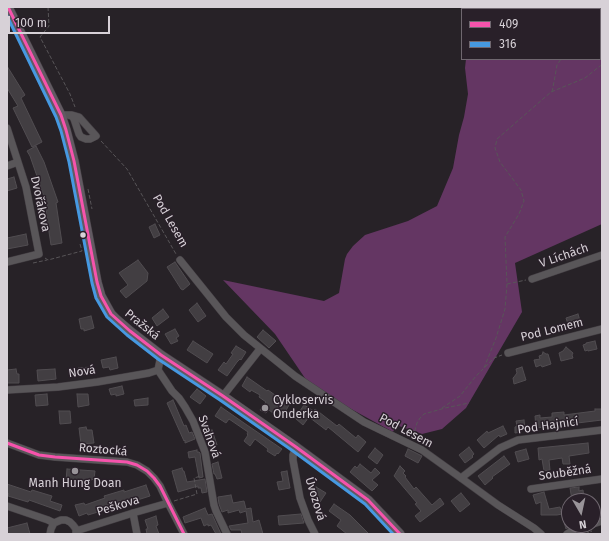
<!DOCTYPE html>
<html>
<head>
<meta charset="utf-8">
<style>
  body { margin:0 }
  #map { position:relative; width:609px; height:541px; overflow:hidden; background:#272227; font-family:"Fira Sans",sans-serif }
  canvas { display:block }
  .frame { position:absolute; inset:0; border:8px solid #d7d1d7; pointer-events:none }
  .legend { position:absolute; left:461px; top:8px; width:140px; height:52px; box-sizing:border-box; background:#292029; border:1px solid #6f676f; margin:0; padding:5px 7px; list-style:none; font-size:12px; color:#d7d1d7 }
  .legend li { display:flex; align-items:center; gap:8px; height:20px }
  .legend b { width:20px; border:1px solid #6f676f }
  .north { position:absolute; left:561px; top:493px; width:40px; height:40px; box-sizing:border-box; background:#292029; border:1px solid #6f676f; border-radius:50%; rotate:171deg; font-size:11px; font-weight:700; line-height:16px; text-align:center; color:#d7d1d7 }
  .north::after { content:''; display:block; margin:auto; width:14px; height:18px; background:#999499; clip-path:polygon(50% 0,100% 100%,50% 72%,0 100%) }
  .scale { position:absolute; left:8px; top:16px; width:102px; height:18px; box-sizing:border-box; border:2px solid #d7d1d7; border-top:0; padding-left:5px; font-size:12px; line-height:14px; white-space:nowrap; color:#d7d1d7; -webkit-text-stroke:3px #292029; paint-order:stroke }
</style>
</head>
<body>
<div id="map">
<canvas width="609" height="541"></canvas>
<div class="frame"></div>
<ul class="legend">
<li><b style="height:5px;background:#f653ac"></b>409</li>
<li><b style="height:5px;background:#4699e1"></b>316</li>
</ul>
<div class="north">N</div>
<div class="scale">100 m</div>
</div>
<script>
const context = document.querySelector('canvas').getContext('2d');
context.lineJoin = 'round';
function fill(path, color) { context.fillStyle = color; context.fill(path, 'evenodd'); }
const poly = rows => new Path2D(rows.map(r => 'M' + r).join(''));
function stroke(path, color, width, dash) { context.strokeStyle = color; context.lineWidth = width; context.lineCap = dash ? 'butt' : 'round'; context.setLineDash(dash || []); context.stroke(path); }
function drawText(font, color, halo, rows, align = 'center') {
  context.font = font + ' "Fira Sans",sans-serif'; context.lineWidth = 3; context.setLineDash([]); context.textBaseline = 'middle'; context.strokeStyle = halo; context.fillStyle = color; for (const [text, x, y, turn = 0] of rows) {
    context.save(); context.translate(x, y); context.rotate((+turn || 0) * Math.PI / 180); context.textAlign = isNaN(turn) ? turn : align; if (halo) context.strokeText(text, 0, 0); context.fillText(text, 0, 0); context.restore();
  }
}
const forest = poly([
  [470,7,602,7,602,224,515,263,522,312,466,408,442,429,422,434,396,425,393,432,311,387,275,334,223,280,324,301,339,293,345,259,347,254,353,246,365,235,408,221,437,206,453,168,459,135,464,117,468,94,465,68,466,59,600,59,600,9,470,9]
]);
const building = poly([
  [7,66,25,95,21,98,42,142,32,147,13,108,18,106,7,88,7,66],
  [36,146,44,162,58,202,56,203,62,243,51,245,46,212,47,211,46,208,48,208,30,156,27,151,36,146],
  [14,177,17,188,7,191,7,179,14,177],
  [155,224,160,235,154,238,149,227,155,224],
  [26,234,28,245,7,249,7,238,26,234],
  [138,260,148,273,147,281,126,298,120,291,128,285,119,273,138,260],
  [175,262,190,284,183,290,181,289,167,267,175,262],
  [197,303,206,316,198,322,189,310,197,303],
  [163,309,169,317,157,326,152,318,163,309],
  [578,314,581,324,569,327,566,318,578,314],
  [91,316,94,328,84,331,84,329,81,329,79,319,91,316],
  [175,329,179,336,176,338,178,341,171,344,165,334,175,329],
  [263,330,276,341,269,348,257,337,263,330],
  [193,341,213,354,207,363,187,350,193,341],
  [595,341,597,349,588,351,588,350,585,351,583,345,586,344,586,343,595,341],
  [236,346,246,352,241,360,240,359,237,362,227,376,218,370,224,362,226,364,233,354,231,353,236,346],
  [566,347,573,353,572,355,573,358,561,361,559,353,563,351,566,347],
  [543,352,546,354,548,354,551,364,542,367,541,365,536,367,534,360,540,359,539,356,542,355,543,352],
  [116,357,118,368,110,370,109,367,103,368,101,360,116,357],
  [91,367,91,374,79,375,78,368,91,367],
  [522,367,526,380,514,384,513,378,514,377,517,373,516,369,522,367],
  [16,369,17,374,19,374,19,383,7,383,7,370,16,369],
  [55,369,56,379,38,381,37,370,55,369],
  [247,377,267,391,268,390,275,395,274,396,289,405,284,414,276,409,273,413,269,410,266,413,260,410,266,402,259,397,260,395,251,390,250,392,242,386,247,377],
  [122,386,124,394,116,396,116,394,111,395,109,389,122,386],
  [197,389,206,396,200,404,190,397,197,389],
  [47,394,48,405,36,406,35,395,47,394],
  [77,394,88,394,89,405,78,407,77,394],
  [148,398,148,405,135,406,134,400,148,398],
  [173,400,184,426,186,425,189,433,192,432,195,439,185,443,185,440,184,441,167,403,173,400],
  [304,405,314,411,315,409,337,426,339,424,356,438,358,435,366,442,358,452,328,427,326,430,309,417,303,425,295,418,304,405],
  [221,407,244,423,282,449,278,454,277,453,275,456,267,451,268,449,255,439,250,446,244,441,248,435,247,434,248,432,229,419,226,423,215,416,221,407],
  [595,409,602,409,602,420,536,428,535,416,540,415,540,418,552,417,552,413,564,412,564,415,595,411,595,409],
  [59,411,70,411,71,423,60,424,59,411],
  [524,420,525,429,521,430,521,432,515,433,515,427,517,426,516,421,524,420],
  [503,426,507,434,500,437,499,435,484,448,477,440,487,431,488,433,503,426],
  [86,427,87,430,92,430,94,443,81,444,79,428,86,427],
  [212,430,217,445,211,447,206,432,212,430],
  [588,443,589,453,569,456,570,464,563,464,562,458,549,460,550,470,544,471,542,459,539,460,538,448,588,443],
  [469,447,474,454,472,456,473,457,465,463,459,455,469,447],
  [375,448,383,455,377,464,368,457,375,448],
  [408,449,422,456,418,463,405,456,408,449],
  [526,449,529,459,518,462,515,452,526,449],
  [197,450,197,452,199,452,200,453,203,477,199,478,195,457,189,458,188,452,197,450],
  [504,456,510,464,492,477,493,478,485,485,478,476,504,456],
  [218,462,222,478,217,479,215,474,214,474,212,464,218,462],
  [360,464,371,473,375,468,380,473,372,480,378,485,372,491,350,472,355,466,357,468,360,464],
  [400,466,405,471,403,473,406,476,405,477,414,489,416,487,432,505,440,498,444,504,420,522,415,516,421,511,415,504,417,503,394,476,400,466],
  [182,468,183,471,184,471,187,482,205,479,207,492,202,493,201,488,198,488,198,486,178,492,172,471,182,468],
  [67,469,95,471,94,479,80,484,68,483,66,481,67,469],
  [287,471,290,488,279,490,277,482,283,481,281,472,287,471],
  [7,484,31,492,32,490,52,496,50,501,62,505,60,511,29,500,28,502,8,496,9,494,7,493,7,484],
  [146,485,150,496,128,503,127,501,107,507,108,509,88,515,87,513,79,516,75,505,84,503,85,505,105,498,104,496,124,490,124,492,146,485],
  [316,487,326,493,320,502,310,496,316,487],
  [579,487,579,491,583,490,584,499,572,500,570,488,579,487],
  [544,492,549,509,560,507,561,510,566,508,569,518,569,527,566,529,561,511,562,514,557,515,541,515,541,502,536,504,533,495,544,492],
  [461,493,470,504,460,512,451,501,461,493],
  [231,495,233,503,244,501,246,509,251,508,253,522,259,520,263,534,242,534,241,530,231,530,229,526,248,523,246,511,240,513,239,510,228,513,228,510,222,512,219,504,218,497,231,495],
  [334,504,350,515,369,534,347,534,337,526,341,520,329,511,334,504],
  [205,508,208,515,212,514,221,534,216,534,211,525,208,526,208,524,204,526,201,518,185,523,183,517,205,508],
  [301,514,304,523,279,525,278,516,301,514],
  [156,516,158,525,156,526,159,534,147,534,146,529,148,529,145,520,156,516],
  [27,523,30,534,7,534,7,528,27,523]
]);
const path = poly([
  [48,7,49,26,40,37,70,94,75,107],
  [600,37,602,37],
  [552,92,554,82,557,65,561,59],
  [101,141,127,169,176,254],
  [88,189,92,209],
  [45,258,48,260,82,251,80,244],
  [33,263,47,260],
  [507,284,526,280],
  [485,367,494,358,502,355],
  [484,368,496,338,505,309,507,284,505,237,519,214,524,201,521,190,500,162,495,148,497,139,551,92,585,78,600,66,602,65],
  [442,408,460,396,476,376,483,369],
  [413,437,417,423,420,418,424,414,445,408,469,403],
  [174,501,197,494,194,478,201,476],
  [585,534,592,531]
]);
const minor = poly([
  [61,115,72,115,79,117,96,136,90,139,86,139,81,137,79,134,74,119,72,116,68,115],
  [7,128,26,187,39,254,7,262],
  [7,166,18,162],
  [180,260,226,317,244,335,295,376,364,422,422,450,461,478,498,505,534,528,541,534],
  [532,279,602,255],
  [508,353,602,329],
  [161,355,158,370,172,391,179,398,185,407,193,421,205,452,214,505,216,511,227,534],
  [7,390,58,387,97,382,149,373,158,370],
  [223,396,260,349],
  [7,443,39,455,55,457,127,462,137,465,147,471,154,478,160,486,168,503,184,534],
  [296,447,293,455,293,460,300,498,308,520,315,534],
  [461,478,500,448,518,440,602,430],
  [531,489,602,479],
  [7,506,48,520,54,523],
  [133,513,137,534],
  [593,524,602,521],
  [76,531,133,513,168,503],
  [50,534,51,529,54,523,61,520,66,520,70,522,73,525,76,529,76,534],
  [567,534,578,527,587,525]
]);
const major = poly([
  [8,7,61,115,66,130,74,161,97,282,101,296,111,314,116,319,130,331,161,355,223,396,296,447,368,500,400,534]
]);
const bus1 = poly([
  [8,7,61,115,66,130,74,161,97,282,101,296,111,314,130,331,161,355,223,396,296,447,368,500,400,534],
  [7,443,39,455,55,457,127,462,137,465,147,471,154,478,160,486,184,534]
]);
const bus2 = poly([
  [7,16,56,117,61,131,69,162,92,283,96,298,107,317,127,335,158,359,220,400,293,451,365,504,393,534]
]);
const markers = [
  [83,235,3.5,"#d7d1d7"],
  [265,408,4,"#999499"],
  [75,471,4,"#999499"]
];
const streetNames = [
  ["Dvořákova",40,204,78],
  ["Pod Lesem",170,221,60],
  ["V Líchách",564,256,-19],
  ["Pražská",142,325,39],
  ["Pod Lomem",552,330,-14],
  ["Nová",82,372,-8],
  ["Pod Hajnicí",548,426,-8],
  ["Pod Lesem",406,431,28],
  ["Svahová",209,437,70],
  ["Roztocká",103,450,5],
  ["Souběžná",565,473,-8],
  ["Úvozová",315,499,73],
  ["Peškova",118,506,-17]
];
const poiNames = [
  ["Cykloservis",273,401],
  ["Onderka",273,415],
  ["Manh Hung Doan",75,484,"center"]
];
fill(forest, '#643663');
fill(building, '#423e42');
stroke(building, '#514d51', 1);
stroke(minor, '#443f44', 8);
stroke(major, '#443f44', 10);
stroke(path, '#585558', 1, [4, 2]);
stroke(minor, '#595659', 7);
stroke(major, '#625a62', 9);
stroke(bus1, '#f653ac', 3);
stroke(bus2, '#4699e1', 3);
for (const [x, y, r, color] of markers) { const dot = new Path2D(); dot.arc(x, y, r, 0, 2 * Math.PI); context.fillStyle = color; context.fill(dot); stroke(dot, '#292029', 1.5); }
drawText('12px', '#d7d1d7', '#292029', streetNames);
drawText('12px', '#d7d1d7', '#292029', poiNames, 'left');
</script>
</body>
</html>
